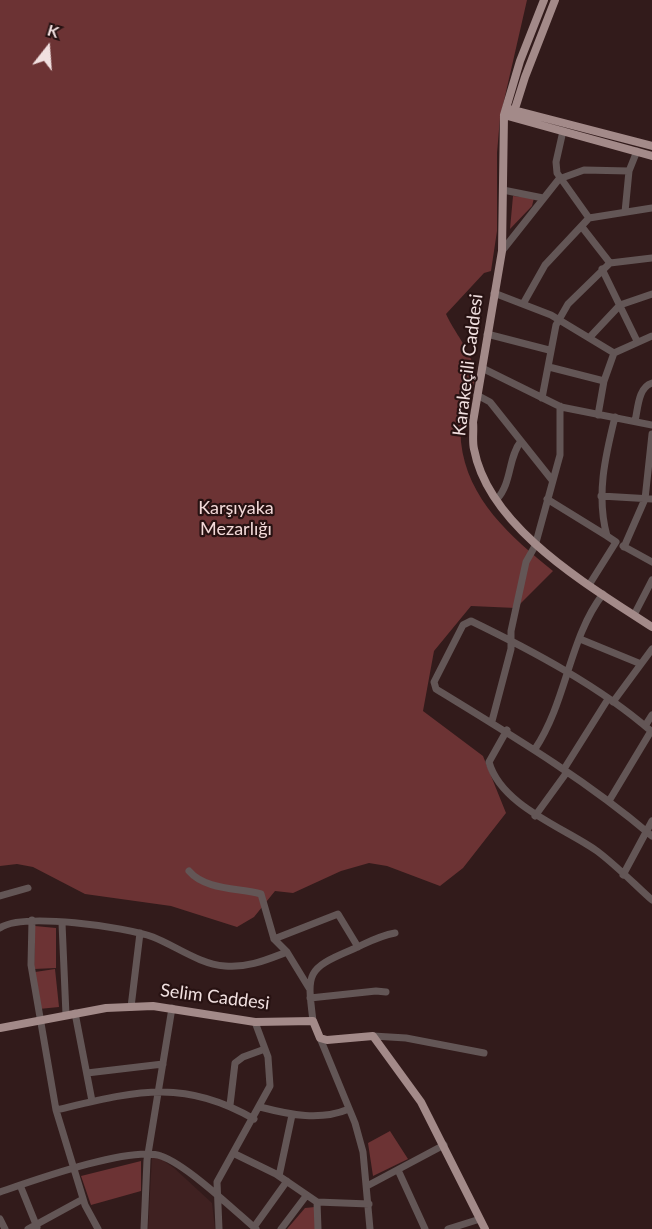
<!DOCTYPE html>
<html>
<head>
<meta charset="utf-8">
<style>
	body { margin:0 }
	#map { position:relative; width:652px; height:1229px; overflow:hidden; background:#321b1b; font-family:Lato,sans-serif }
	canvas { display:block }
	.north { position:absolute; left:18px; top:18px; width:60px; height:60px; -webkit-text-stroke:4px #271212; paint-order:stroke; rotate:17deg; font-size:16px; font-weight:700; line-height:24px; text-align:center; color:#f1e0e0 }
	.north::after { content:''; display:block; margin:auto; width:21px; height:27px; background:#f1e0e0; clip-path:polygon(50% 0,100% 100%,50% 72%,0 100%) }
</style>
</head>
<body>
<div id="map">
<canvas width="652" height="1229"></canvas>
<div class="north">K</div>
</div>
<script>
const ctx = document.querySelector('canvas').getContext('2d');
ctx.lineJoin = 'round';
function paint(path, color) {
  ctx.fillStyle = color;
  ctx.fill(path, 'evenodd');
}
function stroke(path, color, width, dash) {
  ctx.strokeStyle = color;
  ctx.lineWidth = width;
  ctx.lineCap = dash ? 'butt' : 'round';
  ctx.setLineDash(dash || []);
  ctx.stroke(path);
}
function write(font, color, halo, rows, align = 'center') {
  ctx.font = font + ' Lato,sans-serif';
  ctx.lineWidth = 4.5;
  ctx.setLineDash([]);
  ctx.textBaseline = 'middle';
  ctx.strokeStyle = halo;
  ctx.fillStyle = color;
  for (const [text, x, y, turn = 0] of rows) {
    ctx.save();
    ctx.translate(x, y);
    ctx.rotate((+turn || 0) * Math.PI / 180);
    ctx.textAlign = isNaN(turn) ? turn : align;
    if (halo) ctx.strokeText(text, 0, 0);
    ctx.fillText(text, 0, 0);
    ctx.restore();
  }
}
paint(new Path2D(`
	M152 1157 161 1159 174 1168 212 1203 215 1229H148Z`), '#3f2121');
paint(new Path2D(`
	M0 0H527L500 118 497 153V231L491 271 484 273 446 314C458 341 492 372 464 400 463 413 460 429 461 442 467 499 511 537 553 571L516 608 471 606 434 651 423 711 483 756 506 813 463 868 440 886 387 866 369 863 341 871 293 893 275 891 254 917 237 927 171 906 85 894 33 867 17 864 0 866Z
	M513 196 534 198 532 206 510 229Z
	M35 926 56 928V968L34 969Z
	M55 969 59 1007 39 1009 35 972Z
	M390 1131 408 1159 373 1176 368 1143Z
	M141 1161V1191L91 1205 81 1176Z
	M315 1207 316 1229H287L305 1208Z`), '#6c3334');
stroke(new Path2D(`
	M563 131 556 162 557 173 589 218
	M503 190 543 198
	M625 212 629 171 637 151
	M582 227 610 263
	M502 251 559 179 584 170 629 171
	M602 269 637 341
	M494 293 551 315 614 353
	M523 304 545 265 589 218 652 208
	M487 334 549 350
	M589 338 620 305 652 294
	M549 367 604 381
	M482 368 561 407 652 425
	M477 395 490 402 552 480
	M542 398 556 325 568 304 610 263 652 258
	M598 415 604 381 614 353 652 336
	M635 421C638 409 638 387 652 383
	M601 496 652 499
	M497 499C512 483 508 457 521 441
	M547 499 607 536
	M623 546 652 562
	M624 547 645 499 652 434
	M589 585 616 542 607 536C596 496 605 457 615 417
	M634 615 652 580
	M580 639 641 664
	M613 702 652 649
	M492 721 511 649V631L526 562 535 546 560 455V406
	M645 726 652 715
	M507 730 489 762C501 806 565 828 597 851 617 866 634 884 652 900
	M652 732C601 687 531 650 471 621L463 625 434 682 436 689C511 735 585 779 652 836
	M535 749C567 701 569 638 603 594
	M564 769 608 699
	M609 801 651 731
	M535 816 567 772
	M189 871C205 890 239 888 261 894L274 939
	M623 875 652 821
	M0 896 28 888
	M32 920 31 965 56 1110 85 1205 98 1229
	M62 923 66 1015
	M0 928C22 912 126 927 153 937 176 946 199 964 225 966 248 968 266 960 287 952
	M309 988 287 952 274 939 338 914 358 947
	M310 998 376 991 386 992
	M131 1007 140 933
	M75 1013 92 1101
	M313 1021C307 973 306 969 351 950 367 943 378 936 395 933
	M373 1036 406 1038 484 1053
	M320 1038 355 1123 363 1152 370 1229
	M87 1073 163 1064
	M230 1105 235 1063 243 1057 265 1049
	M260 1107C291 1115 320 1121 349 1109
	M56 1110C133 1092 182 1077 254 1119
	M235 1154 276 1174 317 1202 369 1204
	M398 1170 425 1229
	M279 1176 292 1115
	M20 1185 37 1227
	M367 1186 444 1145
	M0 1192C32 1181 132 1145 161 1156 187 1165 234 1210 256 1229
	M317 1202 318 1229
	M0 1219 5 1229
	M254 1227 287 1181
	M28 1229 83 1199
	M144 1229 147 1160 172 1008
	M219 1229 217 1182 270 1086 268 1057 255 1022
	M281 1229 306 1196
	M448 1229 480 1219`), '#635656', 7);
stroke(new Path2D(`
	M544 0 520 61 504 115 502 251 473 422C474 431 472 441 474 449 489 529 590 586 652 627
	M506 108 652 146
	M504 115 652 156
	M513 115 525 77 555 0
	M0 1028 106 1008 153 1006 255 1022 313 1021 320 1038 327 1040 373 1036 421 1102 485 1229`), '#a38a89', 8);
write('18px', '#f1e0e0', '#271212', [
	["Karakeçili Caddesi",468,365,-83],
	["Selim Caddesi",215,997,7]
]);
write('18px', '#f2d9d8', '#271212', [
	["Karşıyaka",236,508],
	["Mezarlığı",236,529]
]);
</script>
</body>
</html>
